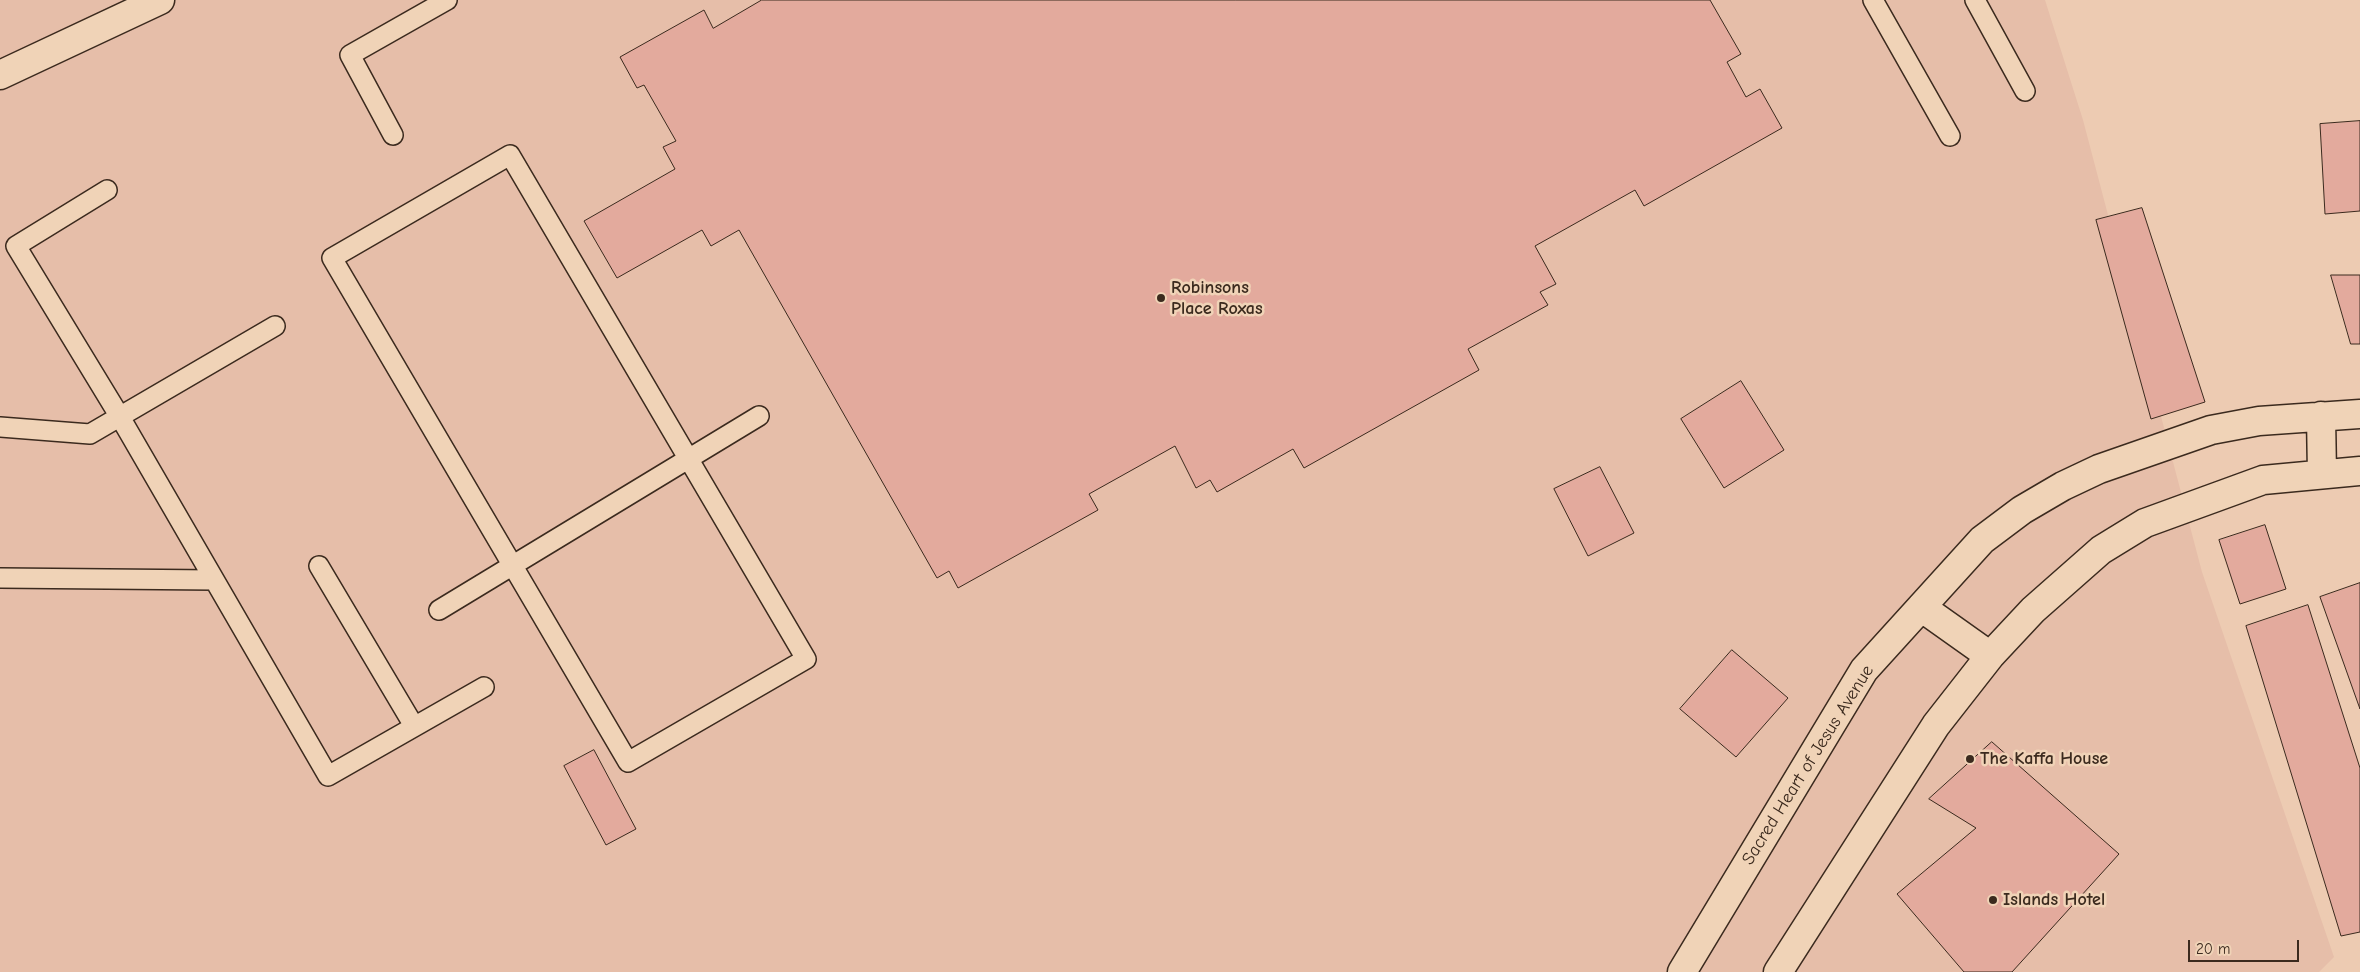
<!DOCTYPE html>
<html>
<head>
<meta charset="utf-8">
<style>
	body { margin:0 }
	#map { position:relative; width:2360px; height:972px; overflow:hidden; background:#edcbb2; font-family:"Comic Neue",sans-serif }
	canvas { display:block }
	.scale { position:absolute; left:2188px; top:940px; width:111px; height:22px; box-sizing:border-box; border:2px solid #3b2a1e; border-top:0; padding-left:6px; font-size:15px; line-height:18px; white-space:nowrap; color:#3b2a1e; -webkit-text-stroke:4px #f0d3b7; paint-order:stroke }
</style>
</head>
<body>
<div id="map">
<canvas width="2360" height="972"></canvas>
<div class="scale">20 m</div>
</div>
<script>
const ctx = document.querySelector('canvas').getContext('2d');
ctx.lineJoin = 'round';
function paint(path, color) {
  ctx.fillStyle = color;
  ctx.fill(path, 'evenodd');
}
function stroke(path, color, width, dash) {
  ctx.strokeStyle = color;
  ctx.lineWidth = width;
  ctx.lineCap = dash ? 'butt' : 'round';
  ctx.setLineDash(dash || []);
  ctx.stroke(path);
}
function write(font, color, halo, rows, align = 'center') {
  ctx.font = font + ' "Comic Neue",sans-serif';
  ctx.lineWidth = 5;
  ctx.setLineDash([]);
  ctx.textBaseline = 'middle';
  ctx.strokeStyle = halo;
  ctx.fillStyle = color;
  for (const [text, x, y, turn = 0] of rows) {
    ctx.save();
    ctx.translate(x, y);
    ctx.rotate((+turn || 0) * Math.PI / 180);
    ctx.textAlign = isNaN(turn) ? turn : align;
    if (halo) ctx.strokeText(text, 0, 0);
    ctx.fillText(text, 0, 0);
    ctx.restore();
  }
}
paint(new Path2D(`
	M0 0H2045L2083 120 2202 572 2334 957 2319 972H0Z`), '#e6bea9');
const building = new Path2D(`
	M762 0H1710L1741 54 1727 62 1746 97 1760 89 1782 128 1644 206 1635 190 1535 246 1556 284 1540 292 1548 305 1468 349 1479 370 1304 468 1293 449 1217 492 1210 480 1196 488 1175 446 1089 494 1098 510 958 588 949 571 937 578 739 230 711 246 702 230 617 278 584 221 675 169 663 147 676 141 644 85 637 88 620 57 704 10 713 28Z
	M2360 121V211L2325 214 2320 124Z
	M2142 208 2205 402 2151 419 2096 220Z
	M2331 275H2360V344H2351Z
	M1741 381 1784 450 1724 488 1681 419Z
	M1600 467 1634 533 1588 556 1554 489Z
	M2265 525 2286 589 2240 604 2219 540Z
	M2360 583V709L2320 597Z
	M2308 605 2360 768V932L2341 936 2246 626Z
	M1732 650 1788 698 1736 757 1680 709Z
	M1992 742 2119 854 2012 972H1964L1897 894 1976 828 1929 799Z
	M594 750 636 829 606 845 564 766Z`);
paint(building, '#e3aa9d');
stroke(building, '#3b2a1e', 1);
const lane = new Path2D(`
	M1873 0 1950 136
	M1975 0 2025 91
	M393 135 350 55 447 0
	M510 155 806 659 628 762 332 258Z
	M107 190 16 246 120 417 328 776 484 687
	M0 427 90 434 275 326
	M319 566 414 726
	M0 578 214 580
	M439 610 759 416`);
const secondary = new Path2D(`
	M0 75 160 0
	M2321 416 2322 474
	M1921 607 1990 656
	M1682 972 1864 670 1982 540 2022 510 2063 486 2099 469 2211 430 2259 421 2360 414
	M1778 972 1936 725 1990 656 2033 610 2101 550 2145 523 2263 480 2360 471`);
stroke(lane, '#3b2a1e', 22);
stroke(secondary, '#3b2a1e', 31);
stroke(lane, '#f0d3b7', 19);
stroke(secondary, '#f0d3b7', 28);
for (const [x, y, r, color] of [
	[1161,298,5,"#3b2a1e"],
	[1970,759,5,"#3b2a1e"],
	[1993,900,5,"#3b2a1e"]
]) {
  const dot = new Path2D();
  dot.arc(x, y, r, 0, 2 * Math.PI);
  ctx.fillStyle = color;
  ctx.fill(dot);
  stroke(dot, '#f0d3b7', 2);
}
write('bold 18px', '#3b2a1e', '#f0d3b7', [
	["Robinsons",1171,288],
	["Place Roxas",1171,309],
	["The Kaffa House",1980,759],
	["Islands Hotel",2003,900]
], 'left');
write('18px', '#3b2a1e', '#f0d3b7', [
	["Sacred Heart of Jesus Avenue",1808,765,-58]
]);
</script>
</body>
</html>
